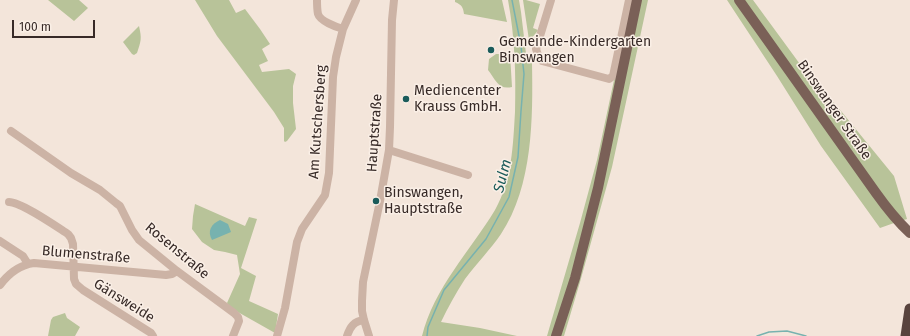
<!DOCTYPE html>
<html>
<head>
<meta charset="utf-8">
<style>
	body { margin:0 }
	#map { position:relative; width:910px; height:336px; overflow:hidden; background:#f3e5da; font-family:"Fira Sans",sans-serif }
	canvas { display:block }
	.scale { position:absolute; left:12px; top:20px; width:83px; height:18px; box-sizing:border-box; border:2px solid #372a27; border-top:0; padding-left:5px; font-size:12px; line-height:14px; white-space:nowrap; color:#372a27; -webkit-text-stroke:3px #faefe6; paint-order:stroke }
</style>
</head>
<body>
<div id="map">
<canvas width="910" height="336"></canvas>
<div class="scale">100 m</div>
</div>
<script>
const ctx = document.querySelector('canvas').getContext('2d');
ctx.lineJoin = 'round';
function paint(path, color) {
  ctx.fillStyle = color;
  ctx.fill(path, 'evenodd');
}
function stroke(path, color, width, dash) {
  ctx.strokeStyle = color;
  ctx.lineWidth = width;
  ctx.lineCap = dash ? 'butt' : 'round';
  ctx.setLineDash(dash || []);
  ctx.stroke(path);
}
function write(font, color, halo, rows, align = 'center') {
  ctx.font = font + ' "Fira Sans",sans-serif';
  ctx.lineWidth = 3;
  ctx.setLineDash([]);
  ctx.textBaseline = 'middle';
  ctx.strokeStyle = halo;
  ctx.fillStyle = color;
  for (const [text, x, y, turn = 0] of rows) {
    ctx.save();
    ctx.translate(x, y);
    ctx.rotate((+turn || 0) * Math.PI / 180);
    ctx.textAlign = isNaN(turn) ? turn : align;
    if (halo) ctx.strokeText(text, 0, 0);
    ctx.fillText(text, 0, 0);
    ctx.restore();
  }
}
paint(new Path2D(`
	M48 0H79L88 8 74 21Z
	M195 0H229L236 13 245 9 260 29 270 44 262 49 268 61 259 65 262 72 289 69 296 74 293 86V103L296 129 287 141 285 142 284 141V128L274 112 217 36Z
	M455 0H502L507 22 464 14C463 7 462 5 455 2Z
	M508 0H519L521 12 527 62 532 63C533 118 533 186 501 234 490 250 476 264 465 279 456 293 448 307 441 322L480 328 517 336H422C434 288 470 251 495 210 512 180 513 146 515 112 516 75 515 37 508 0Z
	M523 0H526L540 4 533 28 538 30 536 33 530 40H529Z
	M631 0H648L612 167 580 282 564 336H547L580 223 597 160Z
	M727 0H753L805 71 841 111 894 176 907 219 894 223 880 228 821 146 777 76Z
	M139 26C142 39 141 41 137 53L134 55 132 54 123 42Z
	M496 54H510L512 87C498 90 496 80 488 70L489 59Z
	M195 204 245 226 249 217 257 219 241 268 256 276 249 301 278 314 275 333 229 307 227 303 240 274 237 255 225 252 214 250 202 242 192 229 193 216Z
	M65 313 67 318 80 327 75 336H48L51 320 53 317Z`), '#b8c399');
paint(new Path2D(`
	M220 220 228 224 231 232 212 240C207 231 211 224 220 220Z`), '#77b2af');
stroke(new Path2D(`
	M427 336 428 327 444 290 486 239 509 197 518 157 521 111 524 74 521 46 512 0
	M757 336 769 332 787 331 806 336`), '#77b2af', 1.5);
stroke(new Path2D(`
	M317 0C317 4 317 9 318 14 320 21 336 27 343 29
	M551 0 536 49 539 58 542 61 609 79 613 76 629 0
	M11 131 71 173 100 190 116 203 120 206 132 230 139 240 177 271 234 313 238 317 239 321 233 336
	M389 150 468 175
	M9 202C21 202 57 227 68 234L71 238 73 244 74 279 76 284 83 290 151 333 153 336
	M0 241 23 256 28 264
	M0 285C9 273 19 265 34 263L166 275 172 274 177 271
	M277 336 285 308 297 242 302 229 325 195 329 173 333 77 336 57 343 29 356 0
	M347 336C350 327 354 321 364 320
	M369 336 364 320 362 311V301L363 282 380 201 389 150 390 127 392 20 394 0`), '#ccb3a5', 8);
stroke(new Path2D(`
	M739 0 876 193C886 207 897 221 910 233
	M556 336 575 278 598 188 637 0`), '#7a6057', 10);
stroke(new Path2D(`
	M906 336 910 309`), '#58433d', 11);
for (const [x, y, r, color] of [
	[491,50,4,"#1a5b5a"],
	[406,99,4,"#1a5b5a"],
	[376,201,4,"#1a5b5a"]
]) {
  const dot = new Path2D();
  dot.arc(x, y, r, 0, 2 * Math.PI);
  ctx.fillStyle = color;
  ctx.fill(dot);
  stroke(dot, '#faefe6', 1.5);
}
write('14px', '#372a27', '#faefe6', [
	["Gemeinde-Kindergarten",499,42],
	["Binswangen",499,58],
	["Mediencenter",414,91],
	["Krauss GmbH.",414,107],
	["Binswangen,",384,193],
	["Hauptstraße",384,209]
], 'left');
write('14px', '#372a27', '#faefe6', [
	["Binswanger Straße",834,110,55],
	["Am Kutschersberg",318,122,-86],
	["Hauptstraße",375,133,-86],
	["Rosenstraße",177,251,40],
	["Blumenstraße",86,255,5],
	["Gänsweide",124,301,32]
]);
write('italic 15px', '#1a5b5a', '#faefe6', [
	["Sulm",503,176,-75]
]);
</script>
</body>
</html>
